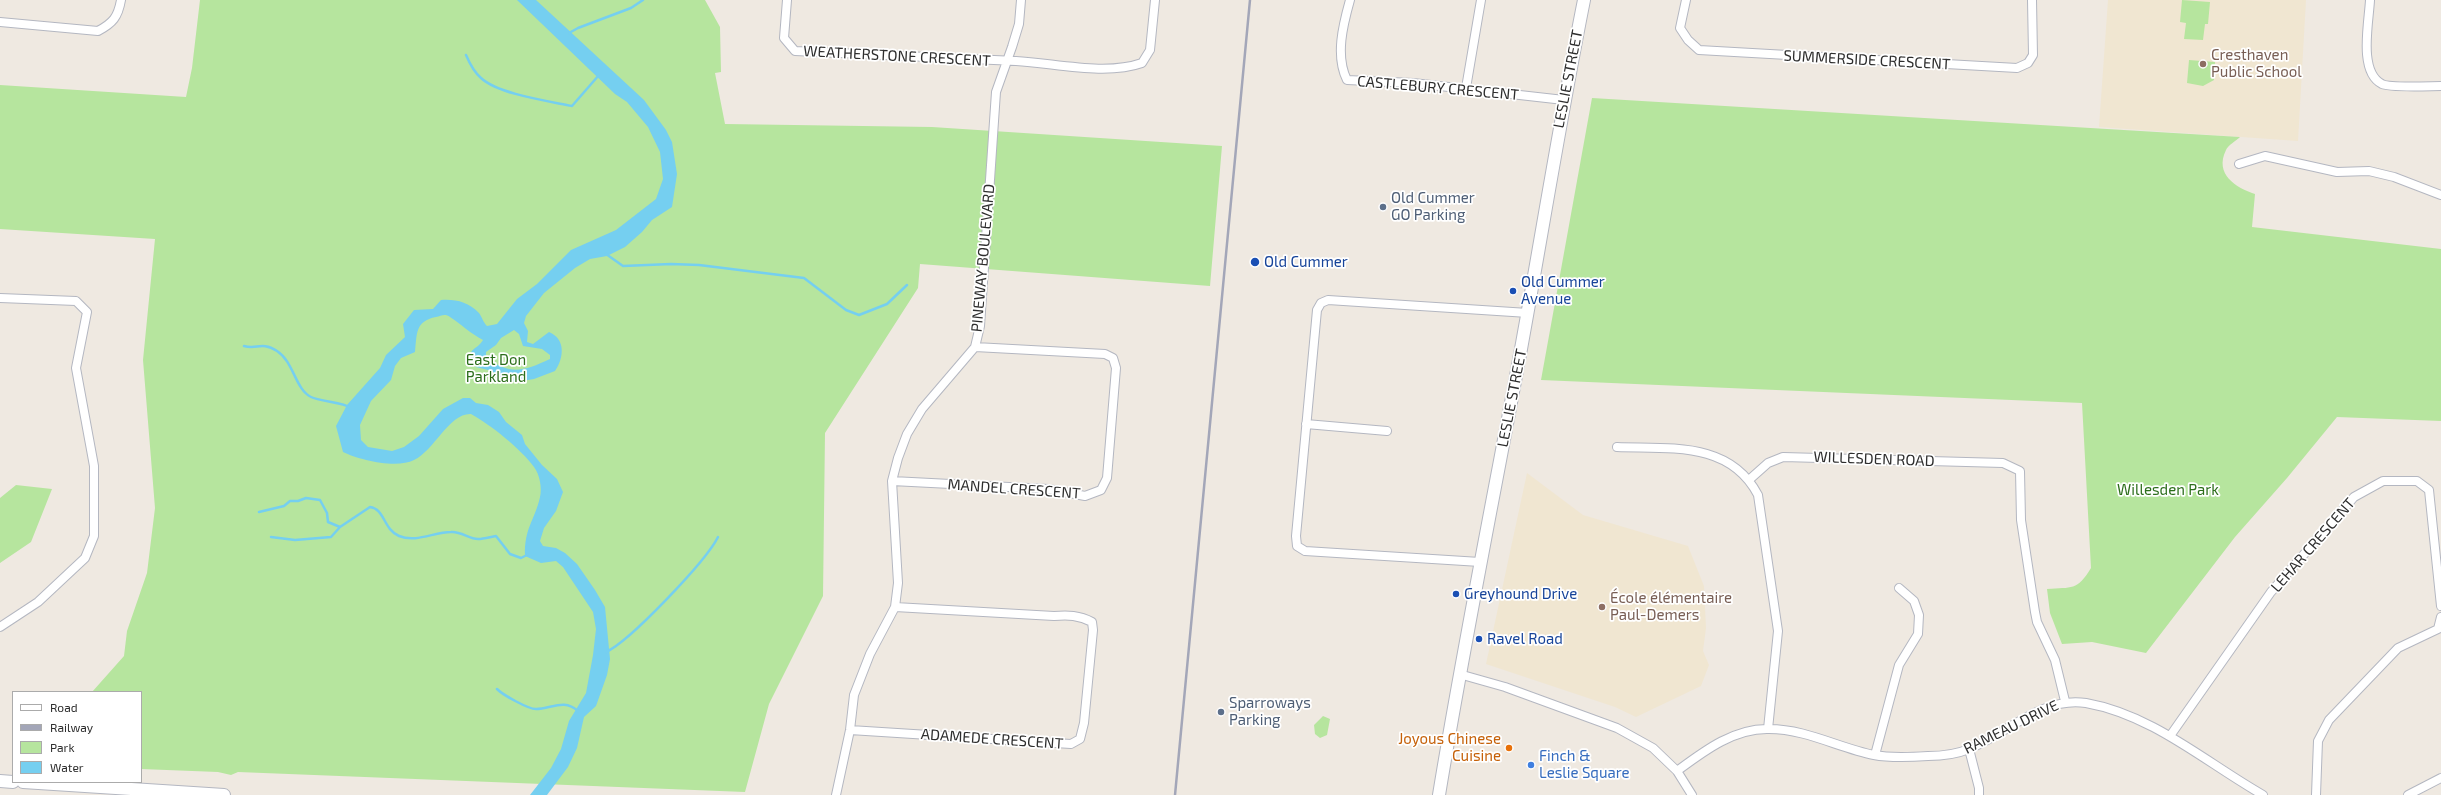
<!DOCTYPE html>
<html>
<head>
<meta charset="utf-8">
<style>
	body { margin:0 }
	#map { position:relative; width:2441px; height:795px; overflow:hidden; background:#efe9e1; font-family:"Exo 2",sans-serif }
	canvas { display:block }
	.legend { position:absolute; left:12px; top:691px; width:130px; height:92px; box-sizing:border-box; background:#fff; border:1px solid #ababab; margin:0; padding:5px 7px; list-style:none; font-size:12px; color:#2e2e2e }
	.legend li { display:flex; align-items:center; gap:8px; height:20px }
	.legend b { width:20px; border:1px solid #ababab }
</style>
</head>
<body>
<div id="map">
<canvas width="2441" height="795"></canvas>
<ul class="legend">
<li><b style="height:5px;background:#fff"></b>Road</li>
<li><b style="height:5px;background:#a3a6b8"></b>Railway</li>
<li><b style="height:11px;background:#b6e59e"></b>Park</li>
<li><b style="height:11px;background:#75cff0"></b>Water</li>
</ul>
</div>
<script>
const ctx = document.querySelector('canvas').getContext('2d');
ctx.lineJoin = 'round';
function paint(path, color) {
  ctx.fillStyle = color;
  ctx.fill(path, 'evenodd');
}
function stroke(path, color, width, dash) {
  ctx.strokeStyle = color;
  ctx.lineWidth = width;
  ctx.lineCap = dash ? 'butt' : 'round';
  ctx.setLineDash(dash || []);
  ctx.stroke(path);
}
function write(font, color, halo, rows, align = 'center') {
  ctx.font = font + ' "Exo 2",sans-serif';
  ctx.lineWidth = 3.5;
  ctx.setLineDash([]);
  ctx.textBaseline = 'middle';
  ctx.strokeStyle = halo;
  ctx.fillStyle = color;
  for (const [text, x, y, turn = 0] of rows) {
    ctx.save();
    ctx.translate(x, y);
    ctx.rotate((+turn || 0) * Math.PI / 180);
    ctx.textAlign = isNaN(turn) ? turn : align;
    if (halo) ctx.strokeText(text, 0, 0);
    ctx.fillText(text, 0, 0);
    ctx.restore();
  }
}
paint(new Path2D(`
	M2108 0H2306L2298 141 2099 127Z
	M1527 473 1583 515 1688 546 1704 586 1706 628 1703 651 1709 665 1701 686 1636 717 1615 707 1486 664Z`), '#f0e6d1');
paint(new Path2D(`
	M200 0H705L720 27 721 72 715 73 725 124 932 127 1222 146 1210 286 920 264 918 288 825 433 823 596 769 704 745 792 238 772 231 775 218 772 141 769V692H92L124 656 127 631 147 573 155 508 143 360 155 239 0 229V85L186 97 192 68Z
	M2182 0 2210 2 2208 24H2205L2203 40 2184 39 2186 23 2180 22Z
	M2189 60 2215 62 2214 80 2203 86 2187 83Z
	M1592 98 2240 137C2236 141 2228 145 2226 150 2214 174 2236 188 2255 194L2252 227 2441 249V421L2337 417 2287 478 2235 537 2146 653 2092 642 2062 644 2050 613 2047 589C2072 587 2077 591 2091 568L2082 403 1541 380Z
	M16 485 52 489 31 542 0 563V498Z
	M1323 716 1330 719 1327 735 1320 738 1315 734 1314 725Z`), '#b6e59e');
paint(new Path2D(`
	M517 0H536L644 100 666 130 672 142 677 174 672 207 652 220 642 232 625 247 607 256 590 259 575 268 544 293 526 316 524 323 528 331 527 342 533 344 549 332C566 339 564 358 555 371L534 379 516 382 502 379 492 371 476 367C464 347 476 352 483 340 471 334 461 324 450 317 445 313 441 316 436 317 415 321 417 334 415 352L401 358 395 366 391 380 371 401 360 425 361 440 368 447 392 451 404 447 419 436 443 409 463 398H470L476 403 488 405 499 412 506 422 522 435 525 444 542 465 557 479 563 492 556 511 544 528 540 541 543 546 556 548 565 553 577 564 595 590 605 607 610 659 607 675 596 706 584 717 577 748 568 767 547 795H530L551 768 561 749 569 721 586 693 593 655 596 629 593 612 563 567 556 561 541 563 525 556C524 528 535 520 540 497 542 488 540 475 534 467 521 449 491 425 471 414 449 413 435 450 414 460 397 469 359 460 343 452L336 426 347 405 380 368 386 355 405 337 403 324 414 310 433 309 441 300C456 299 468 302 479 313 482 317 483 322 487 326L497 324 517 299 537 284 571 250 616 230 656 199 663 179 660 152 648 127 627 102 615 94ZM514 330 519 334 523 346 542 349 550 355V359C524 371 510 376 486 357V352L496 345 501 338Z`), '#75cff0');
stroke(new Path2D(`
	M569 33 578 28 631 8 643 0
	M466 55C469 62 474 72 481 78 498 94 548 101 572 106L599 75
	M606 254 623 266 671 264 699 265 804 278 846 310 859 315 887 304 907 285
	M244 346C257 350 261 341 277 351 294 362 295 389 311 397 319 401 345 403 349 407
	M259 512 284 506 290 501H298L306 498 320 500 327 513 328 522 340 527
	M271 537 295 540 331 537 340 527 370 507C385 509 383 529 399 536 416 543 434 532 451 532 461 531 469 539 478 539 484 539 490 537 496 536L510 554 521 558 527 555
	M606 652C630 641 706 561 718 537
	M497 689C503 695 528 709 536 709 551 709 564 698 578 711`), '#75cff0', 2.5);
const street = new Path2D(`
	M787 0 784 38 795 51C869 54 942 58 1016 61 1055 63 1105 76 1142 63L1150 50 1155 0
	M1350 0C1343 25 1335 56 1347 80L1413 83 1564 100
	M1686 0 1680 28 1688 40 1699 50 2017 68 2028 63 2033 55 2032 0
	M2370 0C2369 22 2358 72 2382 84 2389 88 2430 86 2441 86
	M0 22 98 31C113 23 118 17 121 0
	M1466 88 1481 0
	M2239 164 2265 156 2337 172 2369 171 2394 177 2441 195
	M0 298 76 301 87 312 76 368 94 466V536L85 558 38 602 0 627
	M1306 424 1387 431
	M1617 447C1670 449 1730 441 1758 495L1778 631 1768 729
	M1750 479 1768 463 1783 457 2003 463 2020 471 2021 520 2035 612 2037 622 2055 660 2065 701
	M892 481 1048 489 1085 496 1101 490 1107 478 1116 368 1113 358 1105 354 975 347
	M1480 562 1305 551 1297 546 1296 536 1317 310 1321 303 1328 300 1528 313
	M1459 674 1505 687 1617 728 1653 748 1677 771 1692 795
	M850 730 1071 744 1080 739 1084 723 1093 630 1092 622C1079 615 1068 615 1054 616L895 607
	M2170 736 2271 592 2354 497 2383 481H2417L2429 490 2441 606
	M1969 749 1979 788V795
	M1875 755 1899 665 1918 634 1919 615 1914 601 1899 588
	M1677 771C1704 751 1734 728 1769 729 1806 729 1839 748 1874 755 1890 758 1912 757 1928 756 1942 756 1957 754 1969 749 2007 734 2042 696 2086 703 2153 715 2205 762 2263 795
	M836 795 850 730 854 695 870 654 895 607 898 583 892 481 898 458 907 434 922 409 975 347 980 326 996 92 1012 47 1019 24 1021 0
	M2316 795 2318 741 2329 720 2398 648 2438 629 2441 617
	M2408 795 2441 778`);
const secondary = new Path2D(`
	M0 781 13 782
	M23 782 224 795
	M1439 795C1463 649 1492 505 1519 360 1541 240 1560 120 1584 0`);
stroke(street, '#b4b7c1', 10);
stroke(secondary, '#b4b7c1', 14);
stroke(street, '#fff', 8);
stroke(secondary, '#fff', 12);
stroke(new Path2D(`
	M1175 795 1250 0`), '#a3a6b8', 2.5);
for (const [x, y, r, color] of [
	[2203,64,4,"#8d6e63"],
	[1383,207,4,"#5c6f8a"],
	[1255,262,5,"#1a4fb4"],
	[1513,291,4,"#1a4fb4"],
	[1456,594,4,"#1a4fb4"],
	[1602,607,4,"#8d6e63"],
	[1479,639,4,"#1a4fb4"],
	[1221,712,4,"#5c6f8a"],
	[1509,748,4,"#e8710a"],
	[1531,765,4,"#3f7fe0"]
]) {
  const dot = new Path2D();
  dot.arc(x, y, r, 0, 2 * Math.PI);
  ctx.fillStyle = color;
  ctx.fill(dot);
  stroke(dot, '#fff', 1.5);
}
write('15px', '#785e54', '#fff', [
	["Cresthaven",2211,55],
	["Public School",2211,72],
	["École élémentaire",1610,598],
	["Paul-Demers",1610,615]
], 'left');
write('15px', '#2e2e2e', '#fff', [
	["WEATHERSTONE CRESCENT",897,56,3],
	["SUMMERSIDE CRESCENT",1867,60,3],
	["LESLIE STREET",1568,79,-79],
	["CASTLEBURY CRESCENT",1438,88,5],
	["PINEWAY BOULEVARD",983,258,-85],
	["LESLIE STREET",1512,398,-79],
	["WILLESDEN ROAD",1874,459,2],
	["MANDEL CRESCENT",1014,489,4],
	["LEHAR CRESCENT",2313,545,-49],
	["RAMEAU DRIVE",2011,727,-26],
	["ADAMEDE CRESCENT",992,739,4]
]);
write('15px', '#4e5e75', '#fff', [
	["Old Cummer",1391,198],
	["GO Parking",1391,215],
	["Sparroways",1229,703],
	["Parking",1229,720]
], 'left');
write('15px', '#164399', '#fff', [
	["Old Cummer",1264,262],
	["Old Cummer",1521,282],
	["Avenue",1521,299],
	["Greyhound Drive",1464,594],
	["Ravel Road",1487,639]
], 'left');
write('15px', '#2c6e1b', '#fff', [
	["East Don",496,360],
	["Parkland",496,377],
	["Willesden Park",2168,490]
]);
write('15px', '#c56008', '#fff', [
	["Joyous Chinese",1501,739],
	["Cuisine",1501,756]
], 'right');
write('15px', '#366cbe', '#fff', [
	["Finch &",1539,756],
	["Leslie Square",1539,773]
], 'left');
</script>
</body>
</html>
